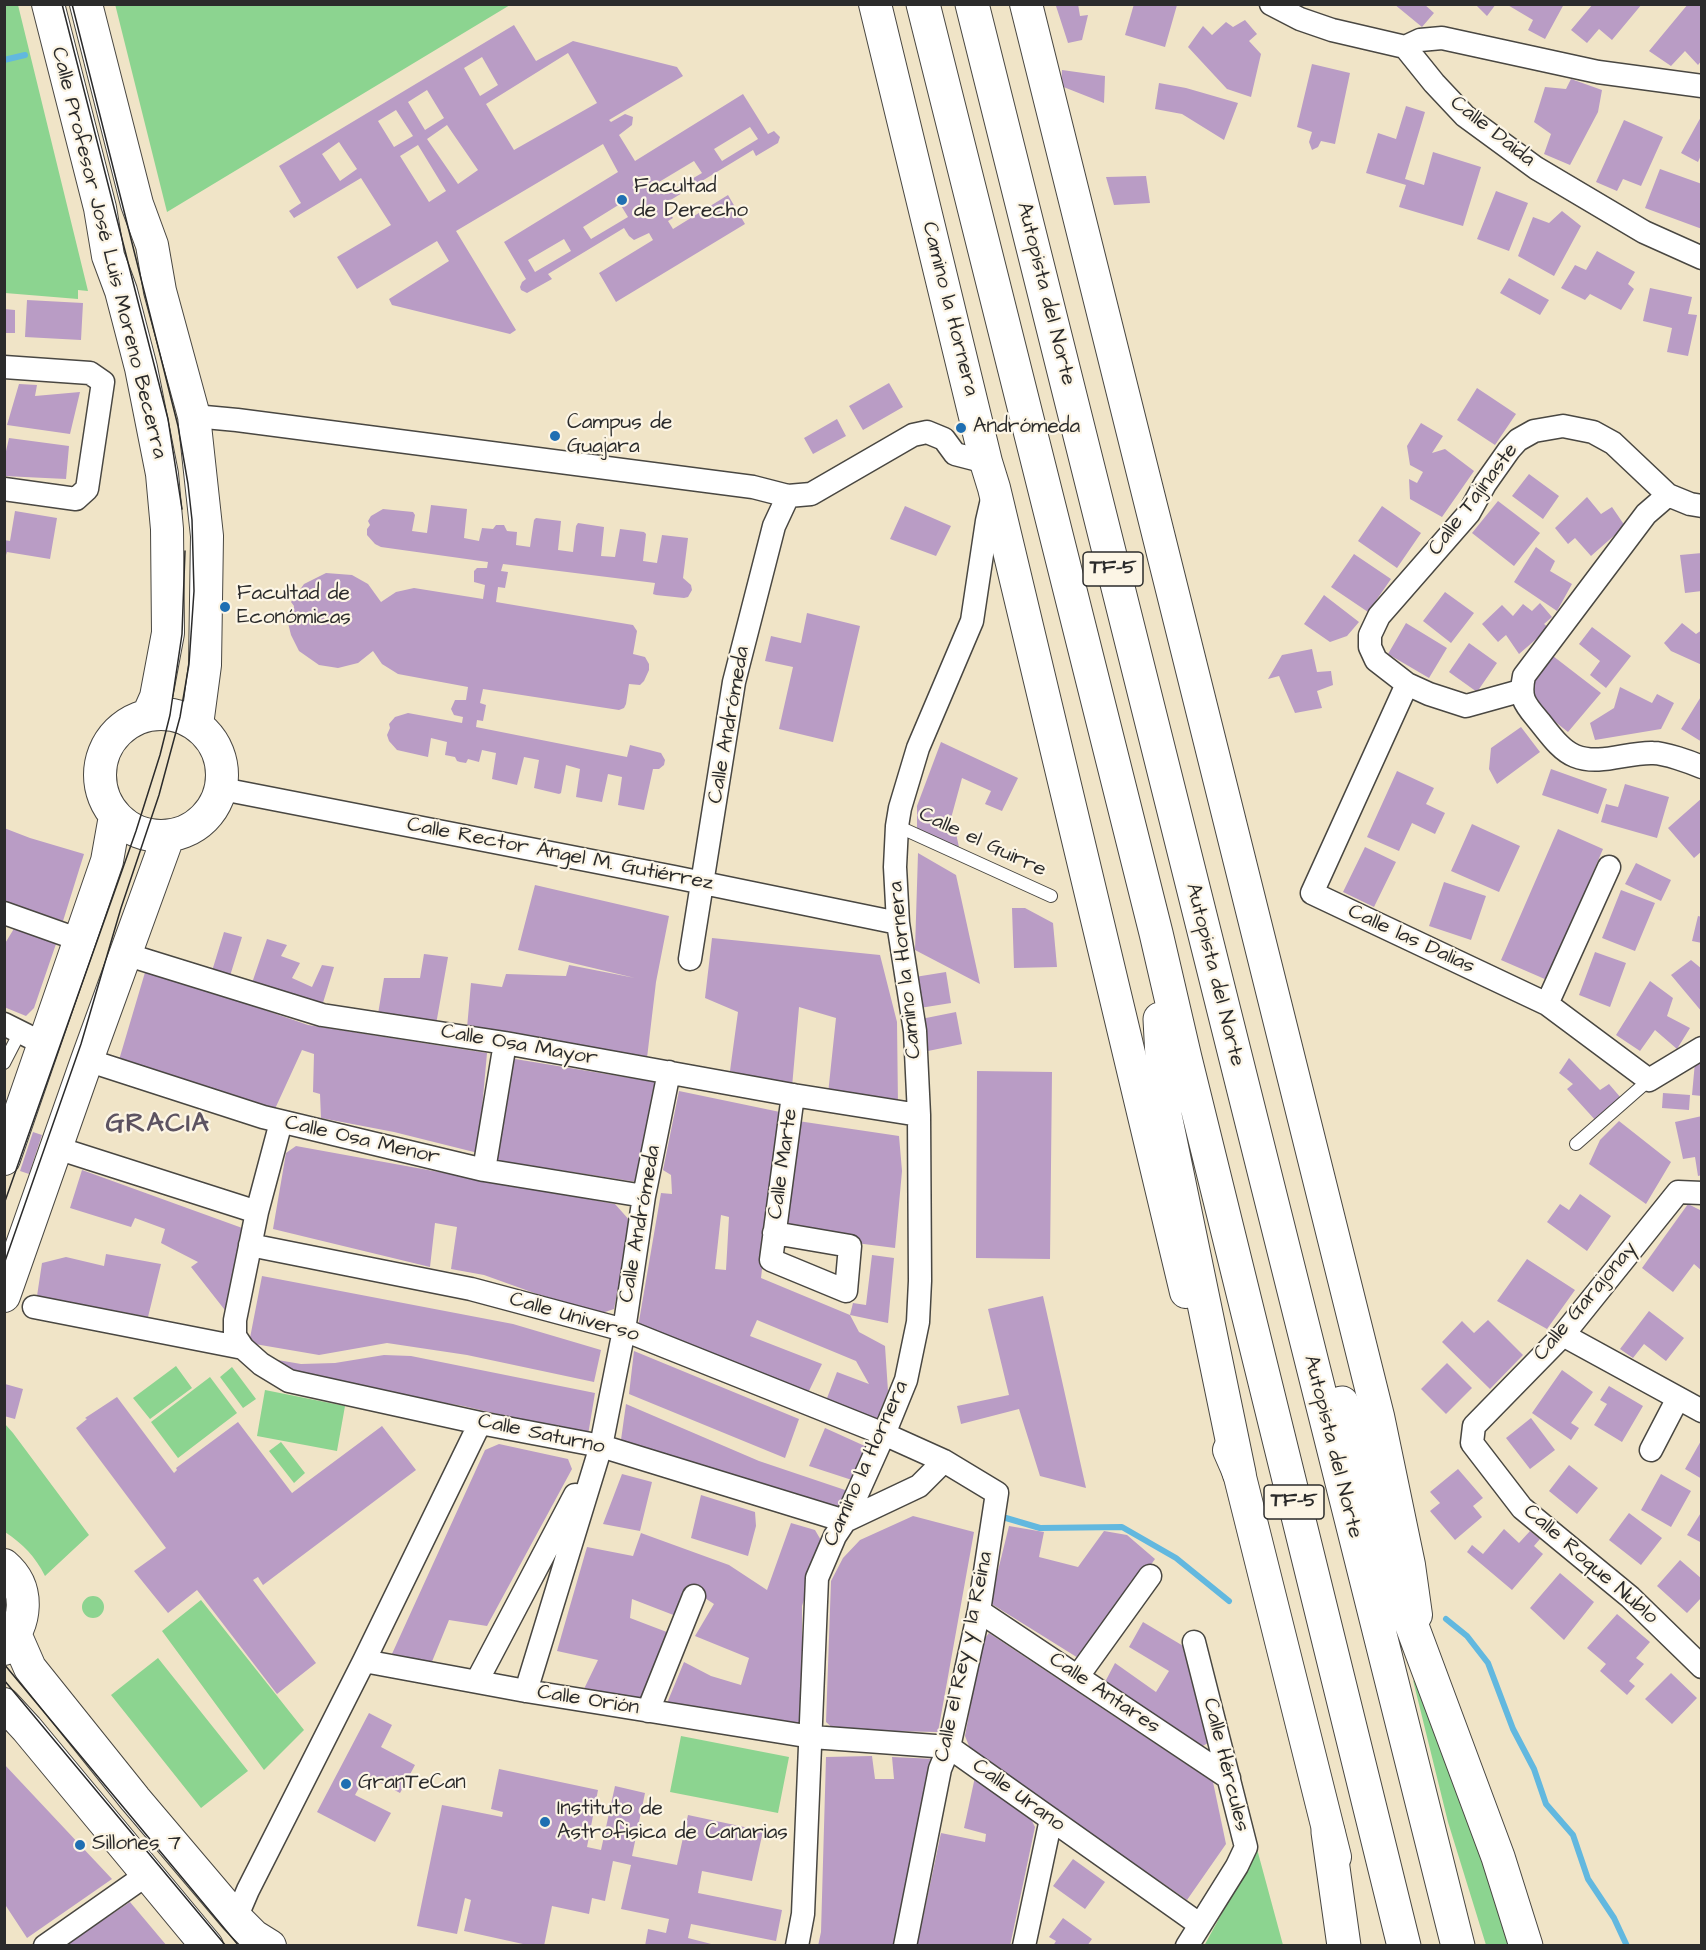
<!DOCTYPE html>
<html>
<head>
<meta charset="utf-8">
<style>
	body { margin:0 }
	#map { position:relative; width:1706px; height:1950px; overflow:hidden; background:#f0e4c7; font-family:"Architects Daughter",sans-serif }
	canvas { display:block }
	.frame { position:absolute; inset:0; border:6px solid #2b2b2b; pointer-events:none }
</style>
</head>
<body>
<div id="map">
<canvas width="1706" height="1950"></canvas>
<div class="frame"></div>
</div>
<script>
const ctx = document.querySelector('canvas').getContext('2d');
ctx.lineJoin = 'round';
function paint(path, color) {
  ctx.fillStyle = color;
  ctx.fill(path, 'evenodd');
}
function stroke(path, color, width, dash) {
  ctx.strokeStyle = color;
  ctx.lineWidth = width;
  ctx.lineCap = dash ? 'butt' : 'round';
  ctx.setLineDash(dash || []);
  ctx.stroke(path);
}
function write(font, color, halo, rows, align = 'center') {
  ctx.font = font + ' "Architects Daughter",sans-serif';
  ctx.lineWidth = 4.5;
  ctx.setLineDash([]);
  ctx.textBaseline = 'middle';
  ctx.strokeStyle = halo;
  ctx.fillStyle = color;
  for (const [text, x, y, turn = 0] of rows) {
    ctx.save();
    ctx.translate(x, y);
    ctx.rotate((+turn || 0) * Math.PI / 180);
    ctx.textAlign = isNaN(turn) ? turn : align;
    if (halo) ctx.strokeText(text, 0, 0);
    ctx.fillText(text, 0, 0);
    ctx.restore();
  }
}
paint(new Path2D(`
	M115 4H510V5L167 212Z
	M4 5H18L88 291 78 290V299L5 293Z
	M176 1366 192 1388 150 1419 133 1398Z
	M232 1367 256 1399 243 1408 220 1377Z
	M210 1377 237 1413 178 1458 151 1422Z
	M265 1390 345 1406 337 1451 257 1436Z
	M5 1424 13 1433 89 1535 45 1576C35 1556 23 1544 5 1532Z
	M281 1442 305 1473 294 1483 269 1451Z
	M82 1607a11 11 0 1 1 22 0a11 11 0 1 1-22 0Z
	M201 1600 304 1730 264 1770 162 1631Z
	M158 1658 248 1771 201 1808 111 1695Z
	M1413 1680 1420 1689 1486 1872 1510 1945H1486L1448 1822Z
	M681 1736 789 1757 778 1813 670 1792Z
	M1257 1849 1283 1945 1204 1946Z`), '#8cd490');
stroke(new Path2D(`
	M4 60 25 55
	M1006 1518 1040 1528 1122 1527 1176 1558 1229 1601
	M1446 1619 1467 1636 1488 1663 1513 1729 1534 1769 1546 1804 1573 1835 1588 1879 1614 1918 1627 1946`), '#62b8df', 6);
paint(new Path2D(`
	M1060 4H1078L1080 16 1088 15 1082 40 1068 43 1056 6Z
	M1134 4 1177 5 1165 47 1125 35Z
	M1394 4H1424L1434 13 1422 27Z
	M1475 4H1496L1487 16Z
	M1506 4H1564L1545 39 1528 30 1533 20Z
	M1593 4H1642L1612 40 1599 29 1587 43 1571 30Z
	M1688 4H1702V60L1698 65 1685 51 1671 66 1649 51Z
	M1245 20 1257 34 1249 41 1261 54 1251 97 1227 89 1188 47 1203 26 1212 35 1226 22 1233 27Z
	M514 25 536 61 573 41 677 67 683 76 609 120 611 122 625 114 633 117 632 125 619 135 635 161 743 94 768 134 774 131 780 137 778 143 756 156 753 150 664 204 673 218 668 221 673 229 728 195 745 224 616 302 599 273 653 240 649 233 634 240 629 236 624 228 548 274 552 279 527 293 521 290 520 287 522 282 526 279 504 242 618 172 603 144 456 231 516 330 510 334 392 305 389 299 449 261 437 241 357 289 337 257 391 225 361 178 294 218 289 211 301 203 279 166ZM568 53 597 103 514 150 486 104ZM482 57 498 85 480 96 464 68ZM427 90 444 118 425 130 408 102ZM396 110 413 136 394 147 378 121ZM447 125 478 170 458 184 427 139ZM750 127 758 139 722 161 714 149ZM339 142 357 169 340 181 322 154ZM418 145 446 191 429 202 400 156ZM694 161 702 173 666 194 659 182ZM620 204 628 217 591 239 583 227ZM564 239 571 251 535 272 528 260Z
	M1312 64 1350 73 1335 144 1321 141 1318 147 1312 150 1309 142 1312 132 1297 127Z
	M1062 70 1105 76 1104 103 1061 86Z
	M1571 79 1602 90 1598 112 1570 165 1544 154 1551 134 1534 122 1545 87 1566 89Z
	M1159 83 1186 88 1238 103 1224 140 1182 114 1155 109Z
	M1406 106 1425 112 1405 179 1424 185 1433 152 1481 167 1463 226 1399 207 1406 185 1366 173 1378 133 1396 139Z
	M1702 115V153L1698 162 1681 153Z
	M1624 120 1663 137 1641 186 1623 179 1617 191 1596 182Z
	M1660 169 1702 184V229L1645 208Z
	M1146 176 1150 203 1114 205 1106 177Z
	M1496 191 1528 203 1509 251 1477 239Z
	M1562 211 1581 226 1554 276 1518 256 1533 217 1549 223Z
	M1597 251 1635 272 1628 284 1634 289 1621 310 1590 294 1585 300 1561 288 1575 265 1586 270Z
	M1509 278 1549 300 1540 315 1500 293Z
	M1650 288 1692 297 1688 314 1697 315 1688 356 1667 352 1672 328 1643 321Z
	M27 300 83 303 81 340 25 337Z
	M4 309 15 310V333H4Z
	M889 383 903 407 863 430 849 406Z
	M19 384 37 385 35 396 80 392 70 434 7 425Z
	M1477 388 1516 414 1495 445 1457 420Z
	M837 419 846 436 813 454 804 438Z
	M1421 423 1443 436 1432 453 1445 449 1474 471 1442 517 1410 499 1409 479 1417 483 1423 472 1410 465 1407 446Z
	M9 438 69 446 66 479 4 476V460Z
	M1529 474 1559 496 1543 519 1512 496Z
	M1587 497 1601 514 1612 507 1625 526 1591 556 1575 538 1568 544 1555 528Z
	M1498 501 1540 533 1514 566 1472 533Z
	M431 505 467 509 464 538 479 541 482 528 493 529 496 525H504L507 531 517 532 516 545 530 547 534 520 536 518 561 521 558 550 573 552 576 526 578 523 604 527 601 556 615 557 620 529 644 532 646 534 643 561 657 563 662 535 688 538 683 578 691 585 692 590 688 597 684 598 656 595 653 594 655 583 503 564 501 571 508 572 505 588 498 587 496 602 633 625 637 631 633 654 645 657 649 664V670L644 681 640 685 629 684 626 704 624 708 619 710 483 689 480 703 486 705 483 721 477 720 476 727 627 757 630 745 661 753 665 760 664 765 659 769H653L644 810 618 805 622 777 608 774 602 802 576 797 580 769 566 765 561 793 559 794 534 788 539 760 524 757 517 785 492 779 496 753 482 750 479 762 468 759 466 763 460 762 457 761 455 757 445 755 447 742 431 738 428 757 397 750 389 741 387 735 390 728 389 724 395 717 408 713 462 723 463 717 454 715 451 709 455 700H466L468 687 398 674 382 664 373 651 358 663 338 668 319 665 299 651 291 635 288 623 292 619 294 606 291 602 304 584 326 573 352 575 368 584 381 602 396 592 414 588 483 599 485 585 474 582V571L477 568H487L488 562 381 547 375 544 367 535V529L370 525 368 521 371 516 383 509 413 512 415 515 412 531 427 533Z
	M905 506 951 526 936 556 890 539Z
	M1382 506 1421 533 1397 568 1358 541Z
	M15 511 57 518 50 559 7 552 4 561V540L10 541Z
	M1536 547 1555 561 1550 571 1572 584 1557 611 1514 582Z
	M1702 553V591L1685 593 1680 555Z
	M1354 554 1391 579 1368 612 1331 587Z
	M1445 592 1474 613 1451 643 1423 621Z
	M1324 595 1359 622 1347 636 1330 642 1304 624Z
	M1540 603 1552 617 1544 624 1549 628 1519 654 1506 635 1498 642 1482 624 1502 605 1513 616 1523 604 1532 611Z
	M807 613 860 626 833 742 779 729 793 667 765 661 771 636 801 643Z
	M1406 623 1447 648 1429 678 1388 654Z
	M1682 623 1696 634 1702 630V665L1671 651 1664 643Z
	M1592 627 1631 656 1606 688 1590 675 1600 661 1579 644Z
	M1469 643 1497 663 1477 692 1449 672Z
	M1312 649 1317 672 1331 671 1333 685 1317 691 1322 708 1295 713 1279 676 1268 679 1282 655Z
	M1553 656 1601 693 1568 732 1534 705 1532 685Z
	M1620 687 1652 703 1657 694 1674 703 1661 729 1595 740 1590 723 1614 708Z
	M1702 695V742L1681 729Z
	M1521 727 1540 752 1497 784 1489 769 1491 748Z
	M941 742 1018 778 1002 811 985 804 991 791 962 778 950 822 954 824 960 852 917 830V806Z
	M1551 769 1607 789 1598 814 1542 795Z
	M1397 771 1434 788 1426 804 1445 813 1435 834 1412 823 1399 851 1367 837Z
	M1625 784 1669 797 1657 838 1601 822 1606 804 1618 807Z
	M1702 798V851L1694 858 1668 828Z
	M1472 824 1520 846 1499 892 1451 871Z
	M4 828 30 838 84 854 63 921 4 901Z
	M1558 829 1603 849 1547 980 1501 960Z
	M1365 847 1396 862 1374 907 1343 892Z
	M918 853 956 875 980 984 915 950Z
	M1636 863 1671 880 1661 901 1625 884Z
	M1444 882 1486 896 1471 940 1429 926Z
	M535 885 669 916 656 982 647 1058 467 1028 471 983 502 987 506 974 566 976 569 965 635 978 518 950Z
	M1621 890 1655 903 1635 951 1602 938Z
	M1012 908H1025L1053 923 1057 967 1014 968Z
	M1698 916 1702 917V943L1692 941Z
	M15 927 57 941 34 1008 26 1016 4 1007V945Z
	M224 932 242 937 230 976 212 971Z
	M712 938 880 955 897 1022 898 1106 828 1094 836 1018 799 1007 792 1087 730 1071 738 1012 705 998Z
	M267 939 287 945 281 956 300 963 292 978 312 987 322 965 334 967 322 1006 252 983Z
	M1595 952 1626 963 1610 1007 1579 995Z
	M424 954 448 957 435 1030 378 1014 384 978H420Z
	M1691 960 1702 969V1012L1671 975Z
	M146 969 308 1025 487 1053 478 1153 394 1132 321 1118 320 1094 313 1092 314 1054 302 1050 274 1111 119 1060Z
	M946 972 951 1003 920 1008 915 977Z
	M1650 981 1673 998 1667 1016 1690 1028 1677 1049 1655 1030 1640 1051 1616 1035Z
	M956 1012 962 1044 928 1051 921 1019Z
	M509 1058 655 1082 637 1182 494 1160Z
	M1569 1058 1600 1090 1609 1084 1621 1098 1597 1122 1567 1089 1573 1084 1559 1073Z
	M1695 1062H1702V1096L1692 1095Z
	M977 1071 1052 1072 1050 1259 976 1258Z
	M679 1091 780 1112 761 1278 850 1315 859 1332 885 1346 888 1391 875 1425 824 1406 837 1372 869 1384 856 1361 757 1320 750 1336 822 1364 808 1393 638 1327 661 1193 672 1194 671 1175 663 1170ZM721 1215 729 1217 726 1270 715 1269Z
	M1663 1093 1690 1095 1689 1110 1662 1108Z
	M1702 1116V1175L1698 1176 1695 1157 1683 1159 1675 1122Z
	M798 1121 899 1136 902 1171 895 1248 786 1234Z
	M1619 1121 1671 1162 1646 1204 1589 1164 1600 1140Z
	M33 1132 42 1135 29 1174 20 1171Z
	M296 1146 615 1204 631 1222 614 1309 602 1313 537 1294 484 1275 451 1269 457 1227 435 1223 430 1267 273 1229 286 1153Z
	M82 1170 245 1229 228 1314 191 1267 198 1262 161 1243 165 1229 135 1218 131 1227 70 1208Z
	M1580 1194 1611 1216 1587 1251 1547 1222 1560 1204 1569 1210Z
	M1688 1204 1702 1211V1271L1694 1264 1673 1292 1642 1268Z
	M106 1254 161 1264 148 1317 37 1296 42 1263 66 1257 104 1266Z
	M872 1255 894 1258 888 1323 850 1315 853 1303 866 1305Z
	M1527 1259 1575 1290 1547 1329 1497 1301Z
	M262 1276 513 1324 601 1350 594 1382 467 1355 387 1343 319 1355 249 1343Z
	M1043 1296 1086 1488 1040 1476 1019 1409 961 1424 957 1406 1009 1395 988 1309Z
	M1649 1311 1684 1338 1666 1361 1644 1344 1633 1358 1620 1349Z
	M1488 1320 1523 1355 1490 1389 1442 1342 1462 1321 1474 1333Z
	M634 1351 799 1419 785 1458 629 1394Z
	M384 1355 411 1356 595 1393 588 1435 463 1406 284 1376 266 1358 301 1364 335 1363Z
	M1447 1363 1472 1388 1446 1414 1421 1389Z
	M1562 1370 1593 1392 1571 1423 1579 1428 1571 1440 1532 1413Z
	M5 1384 23 1389 15 1419 4 1416Z
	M1609 1386 1643 1406 1622 1442 1594 1425 1607 1404 1600 1400Z
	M117 1397 174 1473 177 1470 176 1468 238 1422 292 1493 382 1426 416 1470 263 1585 258 1577 253 1580 316 1663 277 1694 197 1590 168 1613 134 1571 166 1548 76 1428 87 1419 85 1418Z
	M626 1404 759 1461 848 1491 841 1506 833 1511 620 1447Z
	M1531 1418 1555 1450 1530 1469 1506 1438Z
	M825 1428 867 1447 855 1481 809 1466Z
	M1702 1439V1479L1685 1469Z
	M499 1444 568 1459 572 1469 487 1626 449 1620 431 1664 391 1656 485 1450Z
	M1569 1465 1598 1488 1577 1514 1549 1491Z
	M1458 1469 1483 1498 1473 1506 1482 1517 1455 1540 1430 1511 1440 1503 1430 1492Z
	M622 1474 652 1482 640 1531 603 1524Z
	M1661 1474 1691 1491 1671 1527 1641 1510Z
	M701 1495 755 1512 756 1526 748 1556 691 1538Z
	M1702 1511V1543L1687 1535Z
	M1629 1513 1662 1538 1641 1565 1609 1540Z
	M913 1516 974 1532 938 1732 835 1730 826 1722 831 1581 843 1558 860 1540Z
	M791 1523 815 1530 822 1542 802 1606V1735L665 1708 684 1662 711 1676 741 1685 749 1658 695 1636 714 1604 691 1589 676 1616 632 1599 630 1618 672 1634 645 1706 584 1689 598 1660 557 1651 587 1547 633 1556 641 1533 729 1565 767 1590Z
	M1009 1526 1044 1532 1039 1557 1078 1567 1104 1531 1127 1535 1155 1559 1083 1661 990 1603Z
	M1504 1529 1519 1543 1530 1531 1540 1539 1534 1546 1543 1554 1512 1590 1467 1552 1472 1545 1483 1554Z
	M1680 1560 1702 1579V1597L1687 1613 1657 1586Z
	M1560 1573 1594 1602 1564 1640 1530 1608Z
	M1617 1614 1650 1642 1636 1658 1644 1664 1629 1681 1635 1686 1627 1695 1600 1671 1606 1664 1587 1648Z
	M1143 1622 1185 1647 1210 1742 1199 1748 1105 1682 1115 1663 1156 1692 1169 1671 1129 1647Z
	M989 1633 1213 1782 1226 1844 1187 1900 971 1751 965 1736 982 1642Z
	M1671 1673 1697 1698 1672 1724 1645 1699Z
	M369 1713 392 1725 381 1747 415 1765 400 1793 366 1775 355 1795 391 1813 375 1842 317 1812Z
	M872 1756 875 1779H894L892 1757 935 1759 898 1946H818L821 1932 826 1757Z
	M4 1764 112 1879 27 1938 4 1903Z
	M499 1769 598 1790 587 1847 601 1850 615 1786 645 1793 632 1856 677 1865 688 1815 763 1831 752 1881 702 1871 698 1893 782 1910 776 1941 691 1924 688 1938 719 1946H645L648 1929 666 1933 669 1919 621 1909 631 1865 613 1861 605 1901 592 1898 589 1914 552 1906 544 1946H523V1944L464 1931 471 1900 465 1898 457 1934 417 1926 442 1805 502 1817 503 1812 491 1809Z
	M975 1777 1031 1819 1035 1827 1010 1946H917L941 1833 985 1842 986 1834 964 1828Z
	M1073 1859 1105 1882 1085 1909 1053 1886Z
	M130 1902 167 1946H64Z
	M1063 1918 1092 1939 1087 1946H1053L1056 1941 1049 1937Z`), '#b99cc5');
const lane = new Path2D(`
	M897 826 1051 896
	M4 1063 20 1032
	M1576 1144 1649 1080`);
const street = new Path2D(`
	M1271 4 1300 19 1332 30 1405 47
	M1702 86 1598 72 1442 38 1420 40 1405 47 1434 83 1465 116 1536 168 1644 232 1702 258
	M4 367 90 373 103 382 87 489 76 499 4 489
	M194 416 237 420 753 487 788 496 811 494 913 435 927 432 944 439 955 454 986 462
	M1668 495 1646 514 1524 676C1519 699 1525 704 1539 721 1549 733 1560 750 1575 756 1600 766 1627 752 1653 753 1665 753 1690 762 1702 767
	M1407 684 1312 893 1547 1004 1649 1080 1702 1048
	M1520 691 1466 706 1429 694 1407 684 1376 660 1370 647V635L1379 616 1469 513 1485 484 1509 450 1518 440 1534 431 1563 426 1593 432 1613 443 1668 495 1690 504 1702 506
	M222 789 674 877 898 923
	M4 913 80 940
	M125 954 322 1015 505 1043 793 1095 919 1115
	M690 959 734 682 774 526 788 496
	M1547 1004 1609 867
	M4 1024 44 1044
	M87 1060 263 1117 484 1170 644 1196
	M281 1122 257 1212 235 1320V1336L243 1348 261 1364 289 1381 480 1423 601 1446 845 1521 919 1486 944 1461
	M57 1148 257 1212
	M484 1170 505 1043
	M1702 1193 1678 1192 1563 1335 1474 1426 1472 1443 1522 1508 1630 1597 1702 1667
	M774 1233 850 1246 846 1291 771 1260 793 1095
	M250 1245 471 1289 624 1330 884 1434 944 1461 997 1493 979 1611 949 1747 940 1769 905 1946
	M34 1307 243 1348
	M1563 1335 1702 1411
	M1651 1450 1678 1398
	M979 1611 1229 1778
	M364 1661 526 1691 812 1737 949 1747 1199 1924
	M1078 1676 1150 1576
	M477 1681 575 1495
	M526 1691 601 1446 624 1330 644 1196 669 1072
	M648 1711 694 1596
	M236 1918 248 1890 364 1661 480 1423
	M45 1946 149 1873
	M797 1946 803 1914 817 1578 835 1536 845 1521 884 1434 906 1380 918 1322 920 1281 919 1115 915 1031 898 923 895 867 897 826 900 808 918 748 972 621 987 521 993 495
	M1024 1946 1051 1819
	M1187 1946 1237 1866 1246 1847 1194 1642`);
const secondary = new Path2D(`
	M48 4 100 208 108 256 121 291 141 368 162 474 167 529 168 633 156 697 148 715
	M86 4 137 204 152 245 160 291 194 416 207 536 205 665 197 725
	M875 4 986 462 994 488 1186 1292
	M1026 4 1378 1416 1409 1565 1416 1615
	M100 775a61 61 0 1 1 122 0a61 61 0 1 1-122 0Z
	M4 1159 107 861 115 816
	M4 1296 87 1060 168 837
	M1229 1450 1239 1473 1335 1857
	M4 1565C31 1588 27 1624 4 1649
	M16 1636 30 1668 135 1799 236 1918 254 1936 270 1946
	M4 1704 27 1729 207 1946`);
const primary = new Path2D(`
	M1328 1832 1344 1946`);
const highway = new Path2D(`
	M923 4 1156 933 1185 1058 1404 1946
	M972 4 1458 1946
	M1160 1019 1165 1115 1239 1473
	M1342 1403 1374 1501 1396 1583 1498 1857 1526 1946`);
stroke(lane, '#494742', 14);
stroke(street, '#494742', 25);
stroke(secondary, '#494742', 34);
stroke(primary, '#494742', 35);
stroke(highway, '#494742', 35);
stroke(lane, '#fff', 12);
stroke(street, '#fff', 22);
stroke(secondary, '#fff', 32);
stroke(primary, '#fff', 33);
stroke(highway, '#fff', 33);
stroke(new Path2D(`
	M62 4 168 419 182 509
	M4 1204 136 831 160 755 170 715 182 634 185 551
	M4 1264 81 1044 121 908 159 795 180 717 189 664 194 591 192 520 188 484 178 426 72 4
	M4 1664 239 1946
	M4 1680 226 1946`), '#2b2b2b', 1.5);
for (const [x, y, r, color] of [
	[622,200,6,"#1f6fb2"],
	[961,428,6,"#1f6fb2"],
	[555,436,6,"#1f6fb2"],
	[225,607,6,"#1f6fb2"],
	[346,1784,6,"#1f6fb2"],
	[545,1822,6,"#1f6fb2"],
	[80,1845,6,"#1f6fb2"]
]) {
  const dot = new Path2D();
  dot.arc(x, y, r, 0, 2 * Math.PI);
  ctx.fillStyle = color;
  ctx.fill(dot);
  stroke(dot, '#fcf5e5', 2);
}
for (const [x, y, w] of [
	[1113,569,60],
	[1294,1502,60]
]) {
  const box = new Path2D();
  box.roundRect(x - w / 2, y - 17, w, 34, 4.5);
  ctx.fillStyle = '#fcf5e5';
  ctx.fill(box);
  stroke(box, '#2b2b2b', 1.5);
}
write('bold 20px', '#2b2b2b', null, [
	["TF-5",1113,569],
	["TF-5",1294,1502]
]);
write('21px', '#2b2b2b', '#fcf5e5', [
	["Calle Daida",1492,132,38],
	["Calle Profesor José Luis Moreno Becerra",108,253,76],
	["Autopista del Norte",1045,294,76],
	["Camino la Hornera",949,309,76],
	["Calle Tajinaste",1474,500,-53],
	["Calle Andrómeda",730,725,-80],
	["Calle el Guirre",982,843,25],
	["Calle Rector Ángel M. Gutiérrez",560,855,11],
	["Calle las Dalias",1411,940,25],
	["Camino la Hornera",906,970,-96],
	["Autopista del Norte",1214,975,76],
	["Calle Osa Mayor",519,1046,10],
	["Calle Osa Menor",362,1141,13],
	["Calle Marte",784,1164,-82],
	["Calle Andrómeda",641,1224,-80],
	["Calle Garajonay",1586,1302,-50],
	["Calle Universo",574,1318,16],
	["Calle Saturno",541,1435,12],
	["Autopista del Norte",1332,1447,76],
	["Camino la Hornera",867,1464,-66],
	["Calle Roque Nublo",1590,1565,41],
	["Calle el Rey y la Reina",965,1657,-78],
	["Calle Antares",1104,1694,34],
	["Calle Orión",588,1701,9],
	["Calle Hércules",1225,1765,76],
	["Calle Urano",1018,1796,36]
]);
write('21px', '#2b2b2b', '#fcf5e5', [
	["Facultad",634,188],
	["de Derecho",634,212],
	["Campus de",567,424],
	["Guajara",567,448],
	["Andrómeda",973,428],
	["Facultad de",237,595],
	["Económicas",237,619],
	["GranTeCan",358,1784],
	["Instituto de",557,1810],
	["Astrofisica de Canarias",557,1834],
	["Sillones 7",92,1845]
], 'left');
ctx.letterSpacing = '1.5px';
write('bold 27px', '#5d5361', '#fcf5e5', [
	["GRACIA",158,1125]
]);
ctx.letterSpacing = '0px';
</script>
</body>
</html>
